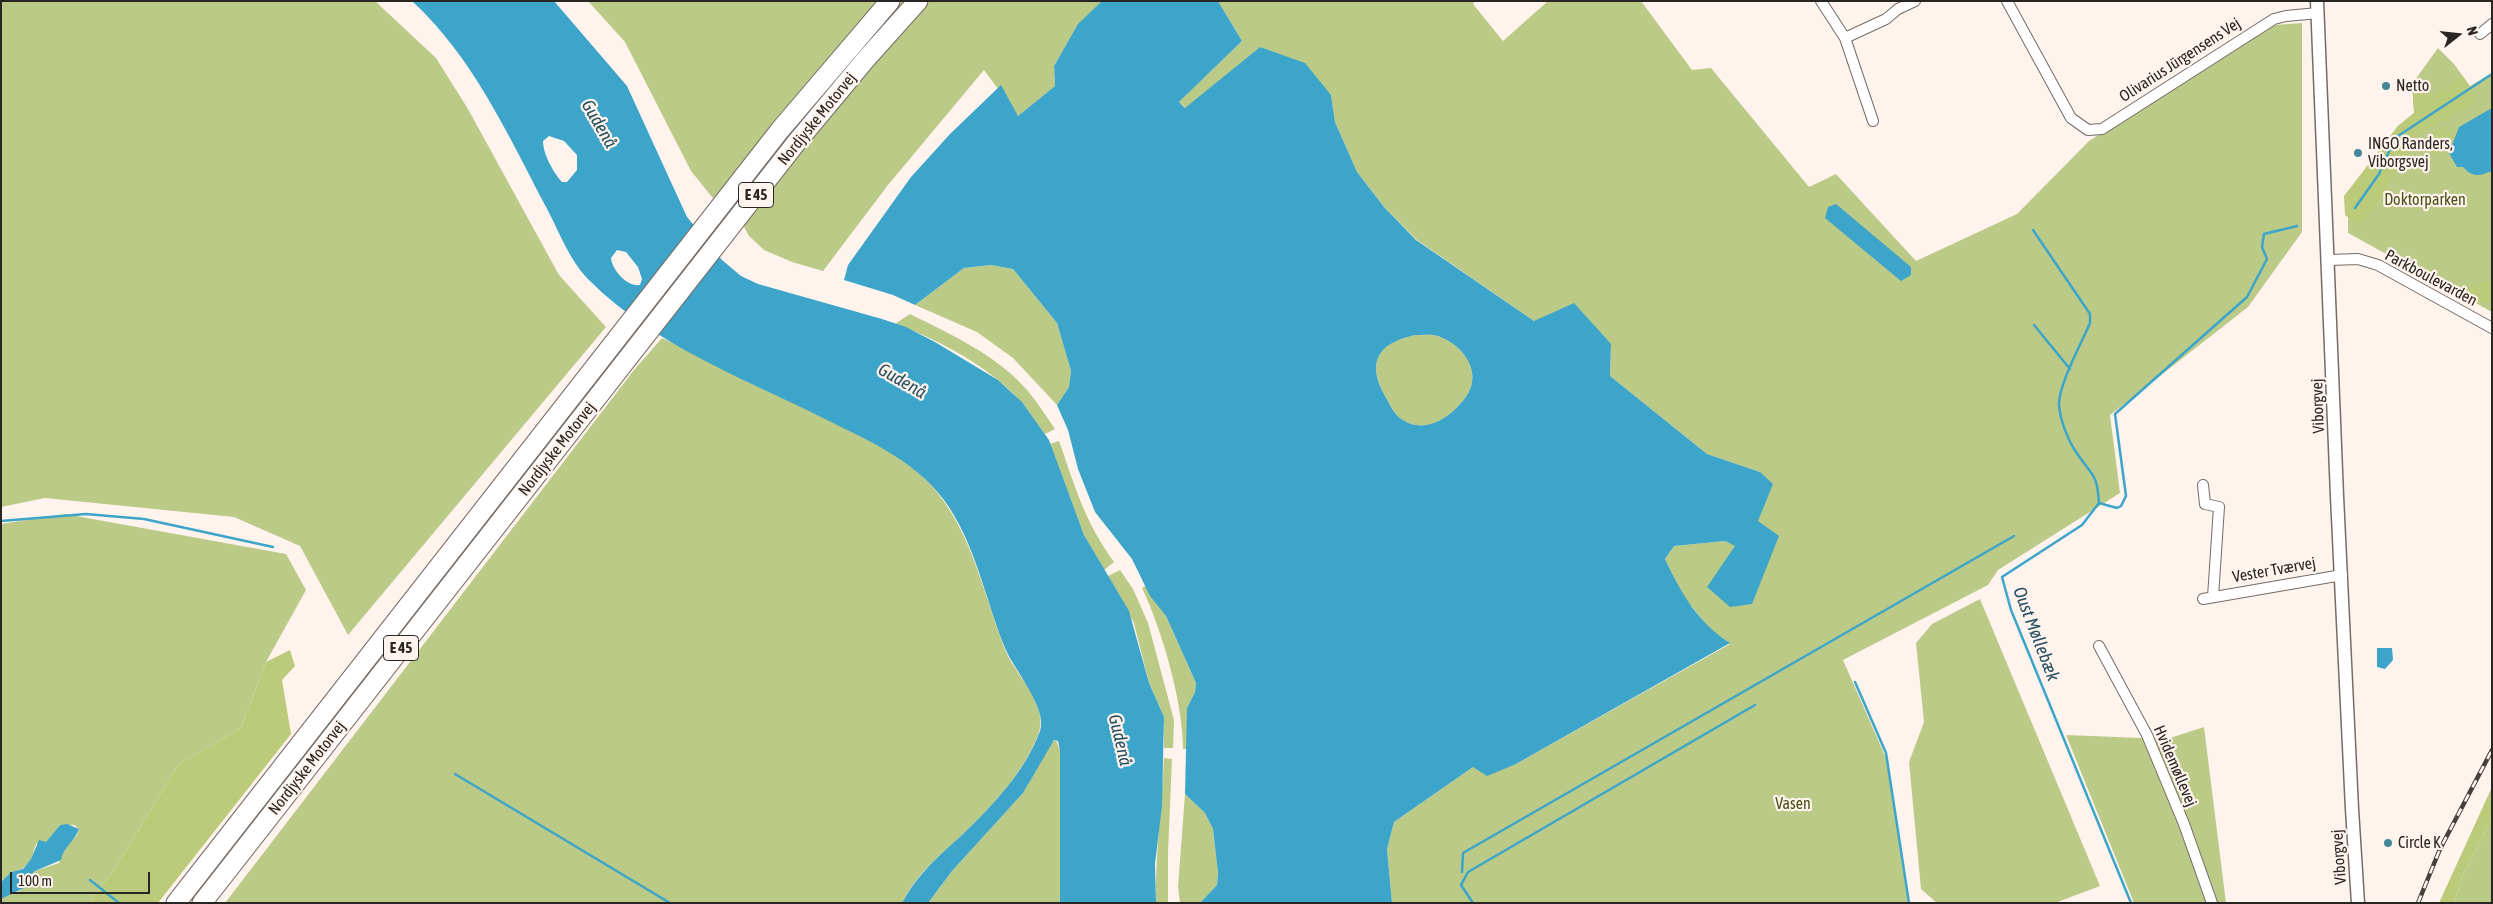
<!DOCTYPE html>
<html>
<head>
<meta charset="utf-8">
<style>
	body { margin:0 }
	#map { position:relative; width:2493px; height:904px; overflow:hidden; background:#fef3ed; font-family:"Asap Condensed",sans-serif }
	canvas { display:block }
	.frame { position:absolute; inset:0; border:2px solid #292522; pointer-events:none }
	.north { position:absolute; left:2433px; top:10px; width:50px; height:50px; -webkit-text-stroke:4px #fef3ed; paint-order:stroke; rotate:74deg; font-size:14px; font-weight:700; line-height:20px; text-align:center; color:#292522 }
	.north::after { content:''; display:block; margin:auto; width:18px; height:22px; background:#292522; clip-path:polygon(50% 0,100% 100%,50% 72%,0 100%) }
	.scale { position:absolute; left:10px; top:872px; width:140px; height:22px; box-sizing:border-box; border:2px solid #292522; border-top:0; padding-left:6px; font-size:15px; line-height:18px; white-space:nowrap; color:#292522; -webkit-text-stroke:4px #fef3ed; paint-order:stroke }
</style>
</head>
<body>
<div id="map">
<canvas width="2493" height="904"></canvas>
<div class="frame"></div>
<div class="north">N</div>
<div class="scale">100 m</div>
</div>
<script>
const ctx = document.querySelector('canvas').getContext('2d');
ctx.lineJoin = 'round';
function paint(path, color) {
  ctx.fillStyle = color;
  ctx.fill(path, 'evenodd');
}
function stroke(path, color, width, dash) {
  ctx.strokeStyle = color;
  ctx.lineWidth = width;
  ctx.lineCap = dash ? 'butt' : 'round';
  ctx.setLineDash(dash || []);
  ctx.stroke(path);
}
function write(font, color, halo, rows, align = 'center') {
  ctx.font = font + ' "Asap Condensed",sans-serif';
  ctx.lineWidth = 4.5;
  ctx.setLineDash([]);
  ctx.textBaseline = 'middle';
  ctx.strokeStyle = halo;
  ctx.fillStyle = color;
  for (const [text, x, y, turn = 0] of rows) {
    ctx.save();
    ctx.translate(x, y);
    ctx.rotate((+turn || 0) * Math.PI / 180);
    ctx.textAlign = isNaN(turn) ? turn : align;
    if (halo) ctx.strokeText(text, 0, 0);
    ctx.fillText(text, 0, 0);
    ctx.restore();
  }
}
paint(new Path2D(`
	M1 1H375L436 58 468 109 559 275 606 327 348 635 300 546 234 517 45 498 1 507Z
	M588 1H1102L1078 25 1054 66 1055 86 1018 116 984 70 888 185 823 271 792 262 764 250 749 236 743 225 712 197 691 171 625 42Z
	M1218 1H1475L1473 4 1503 41 1548 1H1641L1692 70 1711 68 1809 187 1836 174 1916 261 2017 214 2089 141 2275 25 2302 23V232L2248 307 2110 415 2120 493 1998 570 1988 585 1843 660 1886 758 1908 903H1392L1387 849 1394 822 1473 767 1516 764 1730 644 1711 631 1681 593 1665 559 1674 546 1725 541 1736 546 1707 588 1758 521 1760 472 1707 454 1610 376 1611 344 1534 321 1417 240 1384 207 1357 172 1335 122 1331 95 1260 47 1186 108 1179 102 1242 41Z
	M2438 48 2454 64 2470 86 2492 73V312L2348 233V192L2398 126 2414 113 2412 84Z
	M991 265 1013 269 1057 323 1071 371 1069 387 1057 405 1013 358 977 332 915 305 964 268Z
	M910 314C952 335 997 355 1028 391 1038 403 1046 416 1055 429L1045 434C1037 424 1030 412 1022 403 993 369 937 338 895 324Z
	M1415 335C1422 335 1432 334 1438 336 1464 345 1484 374 1465 398 1450 418 1424 436 1400 418 1394 414 1389 403 1385 396 1366 361 1378 343 1415 335Z
	M662 338C708 361 754 383 799 406 851 432 912 453 945 503 976 548 986 602 1006 652 1017 677 1050 706 1038 735 1023 774 992 806 963 834 937 859 920 869 902 903H225L634 370Z
	M1059 441C1076 489 1084 520 1114 562L1104 570 1084 535 1050 444Z
	M65 514 286 554 306 590 266 662 241 728 178 765 114 870 89 903H1V899L5 895 20 891 35 871 59 863 64 849 77 835 79 829 74 825H60L46 842 36 844 31 860 22 869 11 872 1 882V524Z
	M1120 570 1133 589 1148 623 1174 720 1173 748H1164V717L1149 683 1134 623 1108 576Z
	M1146 586 1166 616 1196 683 1195 692 1187 708V749H1183C1183 702 1162 630 1142 588Z
	M1980 599 2100 886 2055 903H1937L1921 889 1909 762 1924 722 1916 643 1932 624Z
	M2204 727 2226 903H2134L2066 735 2167 739Z
	M1056 740 1060 751V903H928L952 871 1023 793 1051 742Z
	M1164 758 1172 759 1168 853V903H1156C1155 854 1162 807 1164 758Z
	M1185 794 1205 813 1213 829 1218 873 1217 885 1200 903H1180L1178 887Z
	M2492 818V903H2454L2462 877Z`), '#bcca88');
paint(new Path2D(`
	M2462 75 2470 87 2476 102 2420 134 2364 223 2356 224 2345 215 2344 196 2398 126 2414 113 2412 84 2434 96Z
	M2441 127H2448L2453 135 2447 148 2434 154 2423 146 2422 141Z
	M2444 280 2467 288 2482 282 2492 280V302L2475 303 2441 284Z
	M290 650 295 666 282 680 291 734 158 903H89L114 870 178 765 241 728 266 662Z
	M2492 787V818L2462 877 2454 903H2439Z`), '#bbcb79');
paint(new Path2D(`
	M412 1H554L627 86 687 217 722 260 741 276 758 284 882 319 906 327 935 342 998 380 1022 402 1049 440 1084 535 1129 611 1149 683 1164 717 1162 806 1155 864 1156 903H1060V751L1058 741 1054 740 1023 793 952 871 928 903H902C920 871 937 858 963 834 993 805 1025 772 1040 731 1048 708 1014 670 1005 648 985 599 976 544 944 500 913 459 867 440 823 418 743 378 654 345 590 281 570 262 559 231 546 207 508 135 473 57 412 1ZM549 136 564 141 577 155V170L567 182H562C553 172 543 154 543 141ZM617 250 626 252 638 267 642 279 640 285C627 287 612 270 611 258Z
	M1102 1H1218L1242 41 1179 102 1185 108 1260 47 1305 63 1331 95 1335 122 1357 172 1384 207 1416 240 1534 321 1574 303 1611 344 1610 376 1707 454 1760 472 1773 484 1758 521 1779 536 1752 604 1730 607 1707 587 1735 546 1725 541 1674 546 1665 559C1681 593 1698 623 1730 643L1516 764 1487 776 1473 767 1394 822 1387 849 1392 903H1200L1217 885 1218 873 1213 829 1205 813 1185 794 1187 708 1195 692 1196 683 1166 616 1150 596 1132 559 1095 512 1078 469 1068 430 1057 405 1069 387 1071 371 1057 323 1013 269 991 265 964 268 915 305 893 295 844 280 848 265 911 177 950 134 1001 85 1018 116 1055 86 1054 66 1078 24ZM1415 335C1422 335 1432 334 1438 336 1464 345 1484 374 1465 398 1450 418 1424 436 1400 418 1394 414 1389 403 1385 396 1366 362 1378 343 1415 335Z
	M2492 108V171C2479 176 2473 178 2463 167H2457L2449 153 2459 127Z
	M1836 204 1911 267V275L1901 281 1825 218 1828 207Z
	M2377 648H2392L2393 660 2385 669 2377 667Z
	M67 824 79 829C75 841 63 847 61 860L35 871 28 878 24 888 1 899V882L11 872 23 869 31 859 39 840 46 842 60 825Z`), '#3ca5c9');
stroke(new Path2D(`
	M2355 208 2379 174 2395 138 2492 74
	M2033 230 2090 314V323C2082 342 2058 386 2059 405 2060 420 2068 440 2076 452 2092 476 2097 472 2099 503
	M2034 325 2070 369
	M1 521 86 514 144 519 273 547
	M1855 682 1886 753 1909 903
	M455 774 670 903
	M1462 872 1463 853 2014 536
	M90 880 119 903
	M1473 903 1461 885 1468 872 1755 705
	M2131 903 2011 610 2002 577 2082 525 2099 503 2117 508 2121 506 2126 496 2115 414 2247 297 2267 259 2262 247 2264 234 2297 226`), '#3ca5c9', 2.5);
const minor = new Path2D(`
	M1821 1 1845 38 1873 121
	M2007 1 2071 118 2088 130 2102 129 2274 19 2286 16 2318 13
	M2480 34 2492 24
	M1845 38 1886 19 1898 9 1915 1
	M2329 260 2358 259 2378 265 2492 328
	M2203 485 2205 504 2219 507 2213 597
	M2203 599 2342 575
	M2099 646 2147 735 2184 824 2212 903`);
const tertiary = new Path2D(`
	M2317 1 2337 496 2352 809 2358 903`);
const motorway = new Path2D(`
	M176 903 780 130 890 1
	M202 903 796 143 866 59 918 1`);
stroke(minor, '#756c66', 12);
stroke(tertiary, '#756c66', 15);
stroke(motorway, '#756c66', 21);
stroke(minor, '#fff', 10);
stroke(tertiary, '#fff', 12);
stroke(motorway, '#fff', 19);
const rail = new Path2D(`
	M2418 903 2440 849 2492 750`);
stroke(rail, '#45403c', 4.5);
stroke(rail, '#fef3ed', 2.5, [8]);
for (const [x, y, r, color] of [
	[2386,86,5,"#458799"],
	[2358,153,5,"#458799"],
	[2388,843,5,"#458799"]
]) {
  const dot = new Path2D();
  dot.arc(x, y, r, 0, 2 * Math.PI);
  ctx.fillStyle = color;
  ctx.fill(dot);
  stroke(dot, '#fef3ed', 2);
}
for (const [x, y, w] of [
	[756,195,35],
	[401,648,35]
]) {
  const box = new Path2D();
  box.roundRect(x - w / 2, y - 12.5, w, 25, 4);
  ctx.fillStyle = '#fef3ed';
  ctx.fill(box);
  stroke(box, '#292522', 1);
}
write('bold 15px', '#292522', null, [
	["E 45",756,195],
	["E 45",401,648]
]);
write('16px', '#292522', '#fef3ed', [
	["Olivarius Jürgensens Vej",2180,60,-33],
	["Nordjyske Motorvej",817,119,-51],
	["Parkboulevarden",2431,278,28],
	["Viborgvej",2318,406,-92],
	["Nordjyske Motorvej",557,449,-52],
	["Vester Tværvej",2274,570,-10],
	["Hvidemøllevej",2175,766,67],
	["Nordjyske Motorvej",307,768,-52],
	["Viborgvej",2339,857,-94]
]);
write('16px', '#292522', '#fef3ed', [
	["Netto",2396,86],
	["INGO Randers,",2368,144],
	["Viborgsvej",2368,162],
	["Circle K",2398,843]
], 'left');
write('16px', '#465014', '#fef3ed', [
	["Doktorparken",2425,200],
	["Vasen",1793,804]
]);
write('italic 18px', '#244f60', '#fef3ed', [
	["Gudenå",599,124,60],
	["Gudenå",902,381,30],
	["Oust Møllebæk",2036,634,69],
	["Gudenå",1120,740,77]
]);
</script>
</body>
</html>
